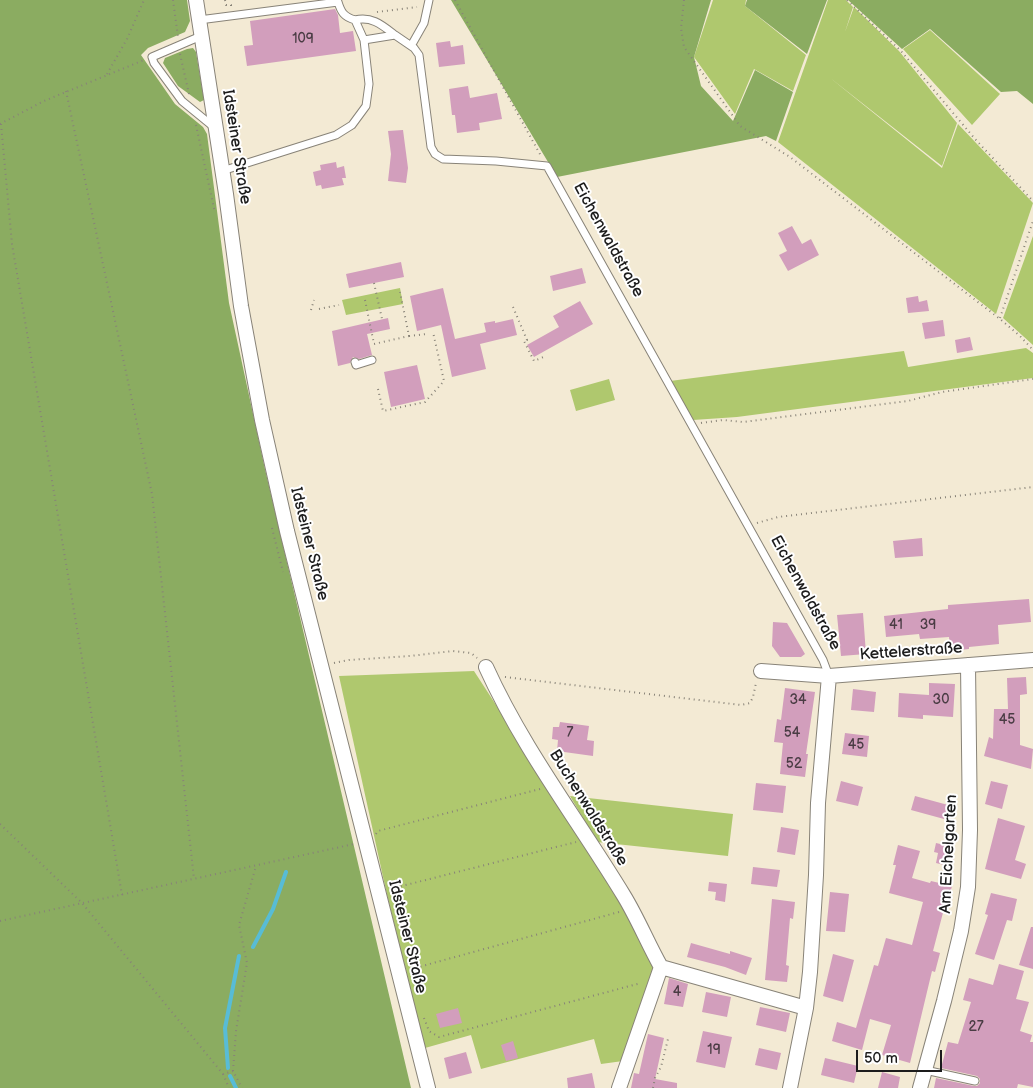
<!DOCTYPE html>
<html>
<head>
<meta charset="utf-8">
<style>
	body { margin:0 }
	#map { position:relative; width:1033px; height:1088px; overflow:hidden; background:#f3ead4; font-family:"Balsamiq Sans",sans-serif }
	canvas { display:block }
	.scale { position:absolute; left:856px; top:1050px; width:86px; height:22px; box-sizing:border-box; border:2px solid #1c1c1c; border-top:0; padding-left:6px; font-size:15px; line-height:18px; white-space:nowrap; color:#1c1c1c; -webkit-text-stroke:4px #fff; paint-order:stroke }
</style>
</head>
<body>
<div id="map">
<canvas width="1033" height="1088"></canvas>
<div class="scale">50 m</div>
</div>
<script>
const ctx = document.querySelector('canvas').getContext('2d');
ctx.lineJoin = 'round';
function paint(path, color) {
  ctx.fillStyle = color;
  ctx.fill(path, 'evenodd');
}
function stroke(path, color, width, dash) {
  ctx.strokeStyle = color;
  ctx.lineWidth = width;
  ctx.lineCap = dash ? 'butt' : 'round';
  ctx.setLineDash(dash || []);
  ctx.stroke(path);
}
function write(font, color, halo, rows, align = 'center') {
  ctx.font = font + ' "Balsamiq Sans",sans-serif';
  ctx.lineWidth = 4;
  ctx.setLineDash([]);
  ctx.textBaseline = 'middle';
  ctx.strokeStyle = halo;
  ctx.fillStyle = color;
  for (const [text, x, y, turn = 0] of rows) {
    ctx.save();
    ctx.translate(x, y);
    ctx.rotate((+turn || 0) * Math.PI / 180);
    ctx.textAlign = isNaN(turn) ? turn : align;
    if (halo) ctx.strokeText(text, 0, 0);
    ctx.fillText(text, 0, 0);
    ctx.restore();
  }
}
paint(new Path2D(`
	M713 0H746L745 6 806 55 793 91 754 69 735 114 694 57Z
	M828 0H846L853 7 845 32 854 7 899 51 957 123 942 166 829 77 942 168 958 124 1033 203 996 314 778 142Z
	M930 30 1000 94 972 125 903 49Z
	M1033 236V345L1003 318Z
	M400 288 403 304 346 315 342 300Z
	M1026 348 1033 353V378L737 417 693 420 670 381 904 351 908 367Z
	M609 379 615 400 576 411 570 390Z
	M474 671 623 901 656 970 623 1061 601 1064 594 1039 481 1069 471 1035 425 1048 387 895 339 676Z
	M570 796 733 814 728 856 597 842Z`), '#afc86e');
paint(new Path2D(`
	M0 0H187L190 21 185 32 148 48 141 55 175 104 203 127 207 134 229 303 265 469 411 1088H0Z
	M451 0H711L694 57 701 86 733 121 755 70 793 92 776 141 766 136 557 177Z
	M747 0H827L807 54 745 6Z
	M848 0H1033V104L1017 91 1001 92 930 29 902 49Z
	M193 48 196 52 204 100 200 102 178 86 163 63 165 58 187 49Z`), '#8bac61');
stroke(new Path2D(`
	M253 947 273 909 286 872
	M228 1068 225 1028 239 956
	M230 1076 236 1088`), '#58bcd6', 4);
paint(new Path2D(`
	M335 9 338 15 340 33 353 31 356 51 247 66 244 46 253 45 250 21Z
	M450 41 451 47 463 45 465 64 439 67 436 43Z
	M468 86 470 98 497 93 502 119 479 123 480 130 457 133 455 115H452L449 89Z
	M403 130 408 168 406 183 388 181 391 154 388 131Z
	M336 162 337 168 344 166 346 178H342L344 185 322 189 321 185 316 186 313 172 321 170 320 165Z
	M792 226 802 244 811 239 819 255 788 271 779 255 787 251 778 233Z
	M401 262 404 277 349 288 346 274Z
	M582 268 586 283 553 291 550 276Z
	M443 288 455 339 486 332 484 323 495 321V323L513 319 517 335 480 344 486 369 452 377 441 325 417 331 410 296Z
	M918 296 919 302 927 300 929 311 908 313 906 298Z
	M580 301 593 324 534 357 527 345 559 327 553 316Z
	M388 318 390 329 367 334 372 355 359 359 353 357 350 363 338 366 332 331Z
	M943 320 945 336 925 339 922 323Z
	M970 337 973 350 957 353 955 340Z
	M417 365 425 399 391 407 384 372Z
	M922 538 923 556 895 558 893 541Z
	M1029 599 1031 622 998 625 999 644 969 647V649L950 651 949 637 920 639 919 634 886 637 884 616 948 609V605Z
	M863 613 866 654 841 656 837 615Z
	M773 622 787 623 805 654 801 657H780L772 646Z
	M1026 677 1027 694 1020 695V745L1033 749 1031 769 984 756 989 737 993 739 994 709H1008L1007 678Z
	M929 683 955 684 953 717 923 715V719L898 717 899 693 929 695Z
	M785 688 815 692 806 754H808L805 777 780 774 783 743 774 742 777 719 781 720Z
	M853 689 876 692 874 712 851 710Z
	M560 722 589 726 587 740 594 741 593 756 557 751 558 740 552 739 553 727H559Z
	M845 733 869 736 867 757 842 754Z
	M841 781 863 787 858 806 836 801Z
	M991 781 1008 785 1002 809 985 804Z
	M756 783 786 786 783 813 753 810Z
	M915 796 948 805 944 819 911 810Z
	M998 818 1025 826 1015 860 1026 864 1021 879 985 869Z
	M781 827 799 830 795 855 777 852Z
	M936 843 953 847 950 856 954 857 952 867 936 863 938 853 934 852Z
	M898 845 920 851 912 878 930 883 931 881 952 886 947 905H945L933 951 940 953 935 972 932 971 910 1063 882 1055 891 1025 870 1019 862 1050 832 1041 837 1022 856 1028 874 965 878 966 886 938 912 945 923 902 889 893 896 865H893Z
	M753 867 780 870 777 887 751 884Z
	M709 882 727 884 725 902 715 900 716 892 708 891Z
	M830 892 849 894 845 932 826 931Z
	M991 893 1017 899 1012 921 1007 920 994 960 975 954 988 915 985 914Z
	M772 899 795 902 793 919 790 918 786 965 789 966 787 982 765 980Z
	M1031 927H1033V969L1019 965Z
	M691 943 730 954V951L752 958 746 975 725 967 687 957Z
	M833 954 854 960 843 1002 823 996Z
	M999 964 1024 971 1016 999 1029 1002 1020 1031 1032 1035 1030 1042H1033V1087L1018 1084 1017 1088H934L936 1078 974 1086H977L980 1083V1079L977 1076 941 1068 948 1042 958 1044 971 1002 963 1000 969 978 993 985Z
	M669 978 688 984 683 1007 664 1004Z
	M706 992 731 997 727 1017 702 1012Z
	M760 1007 790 1013 786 1032 756 1025Z
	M458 1008 462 1023 440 1028 436 1014Z
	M703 1031 732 1037 725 1068 696 1062Z
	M648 1034 664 1038 655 1079 677 1083V1088H631L634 1073 639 1074Z
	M513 1041 518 1058 506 1061 501 1045Z
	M759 1048 781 1053 777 1070 755 1065Z
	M466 1052 472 1073 449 1079 444 1058Z
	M825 1058 858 1066 854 1083 821 1075Z
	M882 1072 900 1077 898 1088H878Z
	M592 1073 595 1088H568L567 1078Z`), '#d29ebc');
const lane = new Path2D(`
	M199 20 338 2C341 12 344 17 355 20L364 40 369 84 366 106 352 125 336 135 222 171
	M355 20C372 16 382 25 395 35
	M201 36 152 57 154 63 182 101 215 128
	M364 40 395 35 414 48 419 55 431 147 435 154 443 159 496 161 547 166 823 660 829 676
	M411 46 424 23 429 0
	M355 362 356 365 372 360
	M925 1070 975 1081`);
const street = new Path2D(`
	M196 0 226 194 241 306 262 420 287 531 428 1088
	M486 667C523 749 578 820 624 896 638 919 648 944 661 967L806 1008
	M761 671 829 676 1033 660
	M619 1088 661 967
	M790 1088 806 1008 810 972 816 875 818 803 829 676
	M920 1088 944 1001 961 931 968 887 970 830 968 665`);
stroke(lane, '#888378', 9);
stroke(street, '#888378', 16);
stroke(new Path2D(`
	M173 0 178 37
	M225 0 226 5H231V7
	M455 0 541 156
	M684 0 681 28 684 47 740 126 790 157 1000 319 1020 336 1033 350
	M847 0 901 51 975 139 1033 201
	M377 12 417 7
	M180 54 189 94
	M107 74 127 39 144 0
	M66 91 152 494 194 879
	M0 124 44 101 144 60
	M1 124 12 244 122 895
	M196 125 215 213
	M374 283 382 319
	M365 300 374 344 409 336 400 292
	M513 307 527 340 524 341 534 361 546 356
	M319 309 339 305
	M311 310 314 300
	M1000 318 1033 221
	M409 336 427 334
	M378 389 383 411 425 402 444 381 433 332
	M701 423 723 420 743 422 908 401 942 392 1033 379
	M757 523 778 517 1033 487
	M272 528 283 572
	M334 663 349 660 410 656 453 651 471 653 477 658
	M505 677 741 705 750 703 753 697 756 683
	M0 824 82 903 223 1074 233 1071 242 1088
	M376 834 378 831 540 789
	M395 901 394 888 576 842
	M0 921 354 844
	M410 960 415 968 619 912
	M424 1018 429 1031 439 1037 641 983
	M233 1071 236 1031 247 963 239 925 256 866
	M223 1074 229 1088
	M653 1088 655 1078 661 1067 668 1039`), '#888378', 2, [1, 4]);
stroke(lane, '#fff', 7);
stroke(street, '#fff', 14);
write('14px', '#4a3c44', null, [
	["109",303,39],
	["41",896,625],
	["39",928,625],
	["34",798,700],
	["30",941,700],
	["45",1007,720],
	["7",570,733],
	["54",792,733],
	["45",856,745],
	["52",794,764],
	["4",677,992],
	["27",976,1027],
	["19",714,1050]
]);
write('16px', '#1c1c1c', '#fff', [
	["Idsteiner Straße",236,147,81],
	["Eichenwaldstraße",608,240,61],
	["Idsteiner Straße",309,544,76],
	["Eichenwaldstraße",805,593,61],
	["Kettelerstraße",911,652,-4],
	["Buchenwaldstraße",588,808,58],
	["Am Eichelgarten",949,854,-87],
	["Idsteiner Straße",407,937,76]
]);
</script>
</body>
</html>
